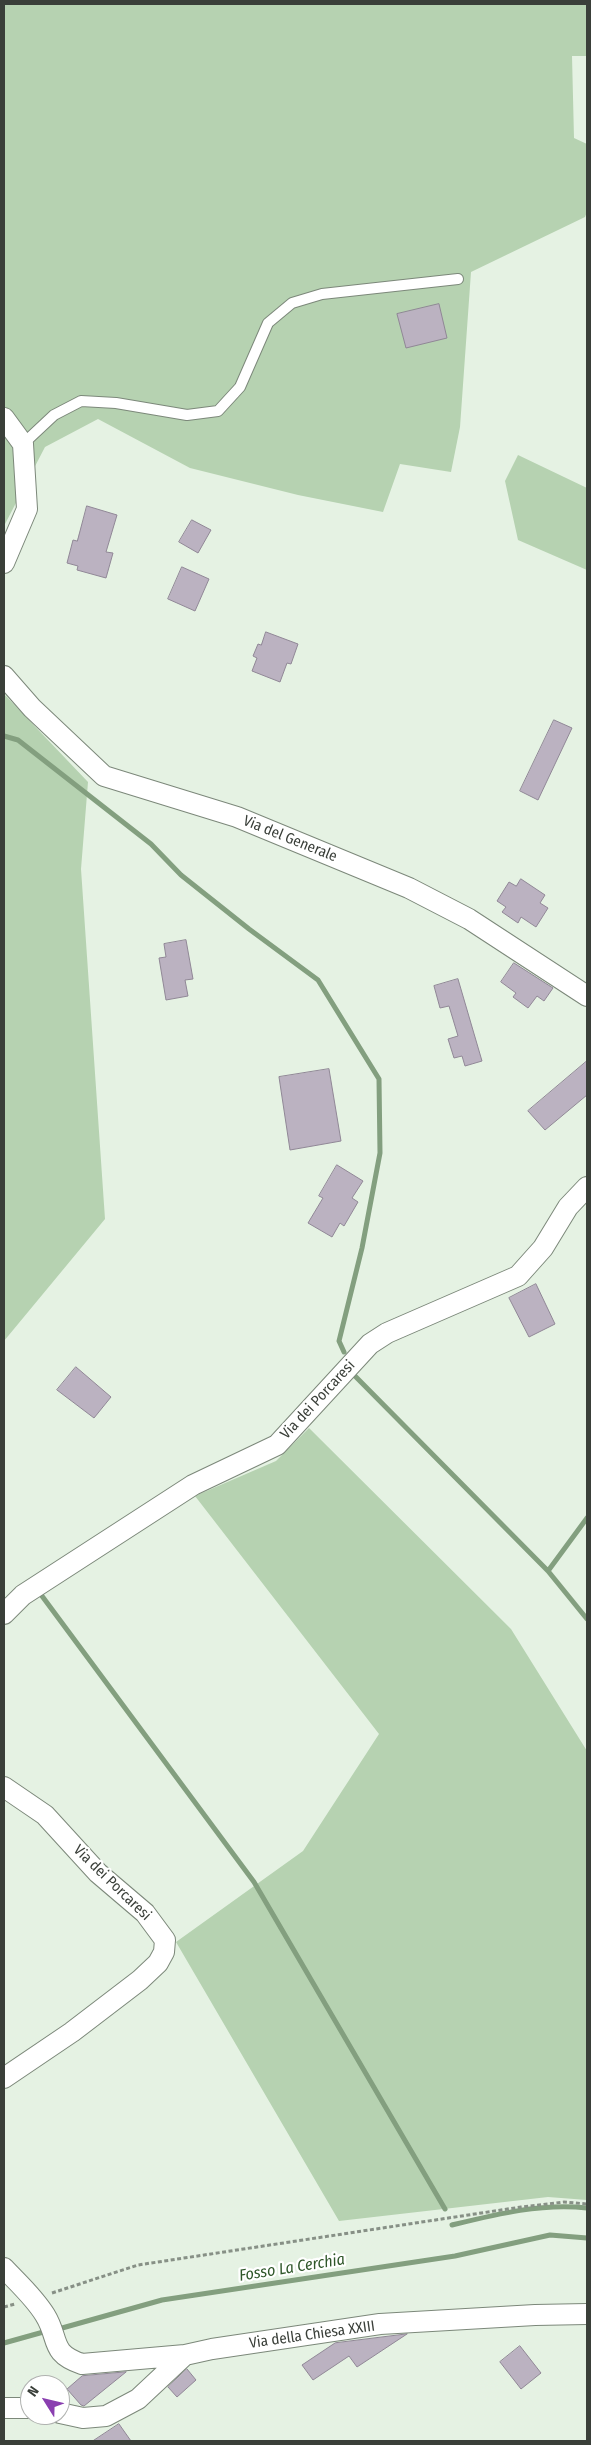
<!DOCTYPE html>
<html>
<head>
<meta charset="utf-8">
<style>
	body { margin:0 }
	#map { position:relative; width:591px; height:2445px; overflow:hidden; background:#e5f2e3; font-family:"Fira Sans Condensed",sans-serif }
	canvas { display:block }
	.frame { position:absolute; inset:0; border:5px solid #3a3f39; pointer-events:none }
	.north { position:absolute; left:20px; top:2375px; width:50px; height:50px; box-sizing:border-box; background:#fff; border:1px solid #b0b2b0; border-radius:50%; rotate:306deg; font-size:14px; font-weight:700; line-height:20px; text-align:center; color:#3a3f39 }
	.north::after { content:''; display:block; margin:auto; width:18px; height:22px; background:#8a3fb0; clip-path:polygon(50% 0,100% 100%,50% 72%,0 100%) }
</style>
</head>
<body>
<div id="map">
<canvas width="591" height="2445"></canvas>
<div class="frame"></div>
<div class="north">N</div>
</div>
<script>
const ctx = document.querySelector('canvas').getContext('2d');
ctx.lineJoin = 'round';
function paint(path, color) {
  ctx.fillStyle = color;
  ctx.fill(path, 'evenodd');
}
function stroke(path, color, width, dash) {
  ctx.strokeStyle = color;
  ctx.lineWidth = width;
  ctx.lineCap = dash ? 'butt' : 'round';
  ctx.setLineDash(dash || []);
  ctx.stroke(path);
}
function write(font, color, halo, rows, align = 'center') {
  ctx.font = font + ' "Fira Sans Condensed",sans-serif';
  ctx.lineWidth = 4.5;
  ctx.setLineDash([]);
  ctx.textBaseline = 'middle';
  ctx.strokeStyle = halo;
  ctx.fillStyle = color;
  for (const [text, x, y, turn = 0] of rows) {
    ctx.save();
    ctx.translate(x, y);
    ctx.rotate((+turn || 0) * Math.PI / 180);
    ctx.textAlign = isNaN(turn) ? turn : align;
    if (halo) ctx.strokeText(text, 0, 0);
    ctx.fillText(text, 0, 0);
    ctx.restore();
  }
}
paint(new Path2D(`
	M4 4H587V56H572L574 138 587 144V212L585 217 471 272 460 427 451 472 400 464 383 512 298 495 190 468 98 419 45 447 4 526Z
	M518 455 587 488V570L518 540 505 481Z
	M4 694 88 782 81 869 105 1219 4 1341Z
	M309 1428 511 1629 587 1751V2200L548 2197 339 2221 176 1942 303 1851 379 1734 195 1496 276 1461Z`), '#b6d2b1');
stroke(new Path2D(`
	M4 736 18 740 151 844 181 875 249 929 318 980 379 1079 380 1153 362 1248 339 1341 344 1352
	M353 1374 548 1571 587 1619
	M548 1571 587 1518
	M42 1596 254 1882 445 2209
	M452 2225C497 2214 541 2203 587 2208
	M55 2330 162 2300 455 2256 550 2235 587 2238
	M4 2343 47 2331`), '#839f7f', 5);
const building = new Path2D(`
	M439 304 447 338 406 348 397 314Z
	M87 506 117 515 106 552 113 553 106 578 77 570 78 566 67 563 73 540 77 541Z
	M192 520 211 530 198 553 179 542Z
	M182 567 209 579 195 611 168 599Z
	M266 632 298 644 291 664 287 663 280 682 252 671 257 658 253 656 258 644 261 645Z
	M554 720 572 728 538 800 520 791Z
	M521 879 545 895 540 903 548 908 536 927 521 917 518 923 502 912 506 907 497 901 509 882 516 886Z
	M186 940 193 979 185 980 188 996 166 1000 159 958 166 957 164 944Z
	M514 963 553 988 544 1001 537 996 528 1008 513 997 516 993 501 982Z
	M458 979 482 1061 465 1066 462 1056 454 1058 448 1039 458 1036 449 1006 440 1008 434 986Z
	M587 1061V1095L545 1130 528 1111Z
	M329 1069 341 1141 290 1150 279 1077Z
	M337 1165 363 1181 352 1198 358 1202 344 1226 340 1223 332 1237 308 1223 323 1198 319 1196Z
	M536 1284 555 1324 529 1337 509 1298Z
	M76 1367 111 1397 94 1418 57 1390Z
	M407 2334 357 2367 349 2356 313 2380 302 2365 335 2343Z
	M520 2346 541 2373 521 2389 500 2362Z
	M187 2369 196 2380 177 2397 168 2387Z
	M126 2372 84 2406 81 2405 67 2389 82 2376Z
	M119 2424 131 2441H93Z`);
paint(building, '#bbb2c1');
stroke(building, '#908796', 1);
const lane = new Path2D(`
	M23 444 54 415 81 401 116 403 187 415 218 411 240 387 268 323 292 303 322 294 458 279`);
const street = new Path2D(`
	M4 418 23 444 27 509 4 563
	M4 676 32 708 104 776 237 817 409 888 469 919 587 996
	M4 1614 23 1595 193 1485 277 1445 370 1344 387 1333 518 1276 543 1248 568 1207 587 1187
	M4 1787 45 1815 98 1873 145 1913 165 1940 164 1952 158 1963 140 1980 72 2032 4 2078
	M4 2268C18 2283 34 2297 45 2315 60 2339 49 2353 82 2364L185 2355
	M4 2408H30
	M60 2413 83 2418 106 2416 138 2399 185 2355 212 2349 380 2324 535 2315 587 2314`);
stroke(lane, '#7c887a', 12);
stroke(street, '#7c887a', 22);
stroke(new Path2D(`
	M52 2293 138 2265 521 2207 564 2202 587 2204
	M4 2307 15 2304`), '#879086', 3, [4, 2.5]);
stroke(lane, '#fff', 10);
stroke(street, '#fff', 20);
write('15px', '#3a3f39', '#fff', [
	["Via del Generale",290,839,22],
	["Via dei Porcaresi",318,1400,-47],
	["Via dei Porcaresi",112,1883,44],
	["Via della Chiesa XXIII",312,2335,-8]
]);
write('italic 16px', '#2e5629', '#fff', [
	["Fosso La Cerchia",292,2268,-9]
]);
</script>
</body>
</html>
